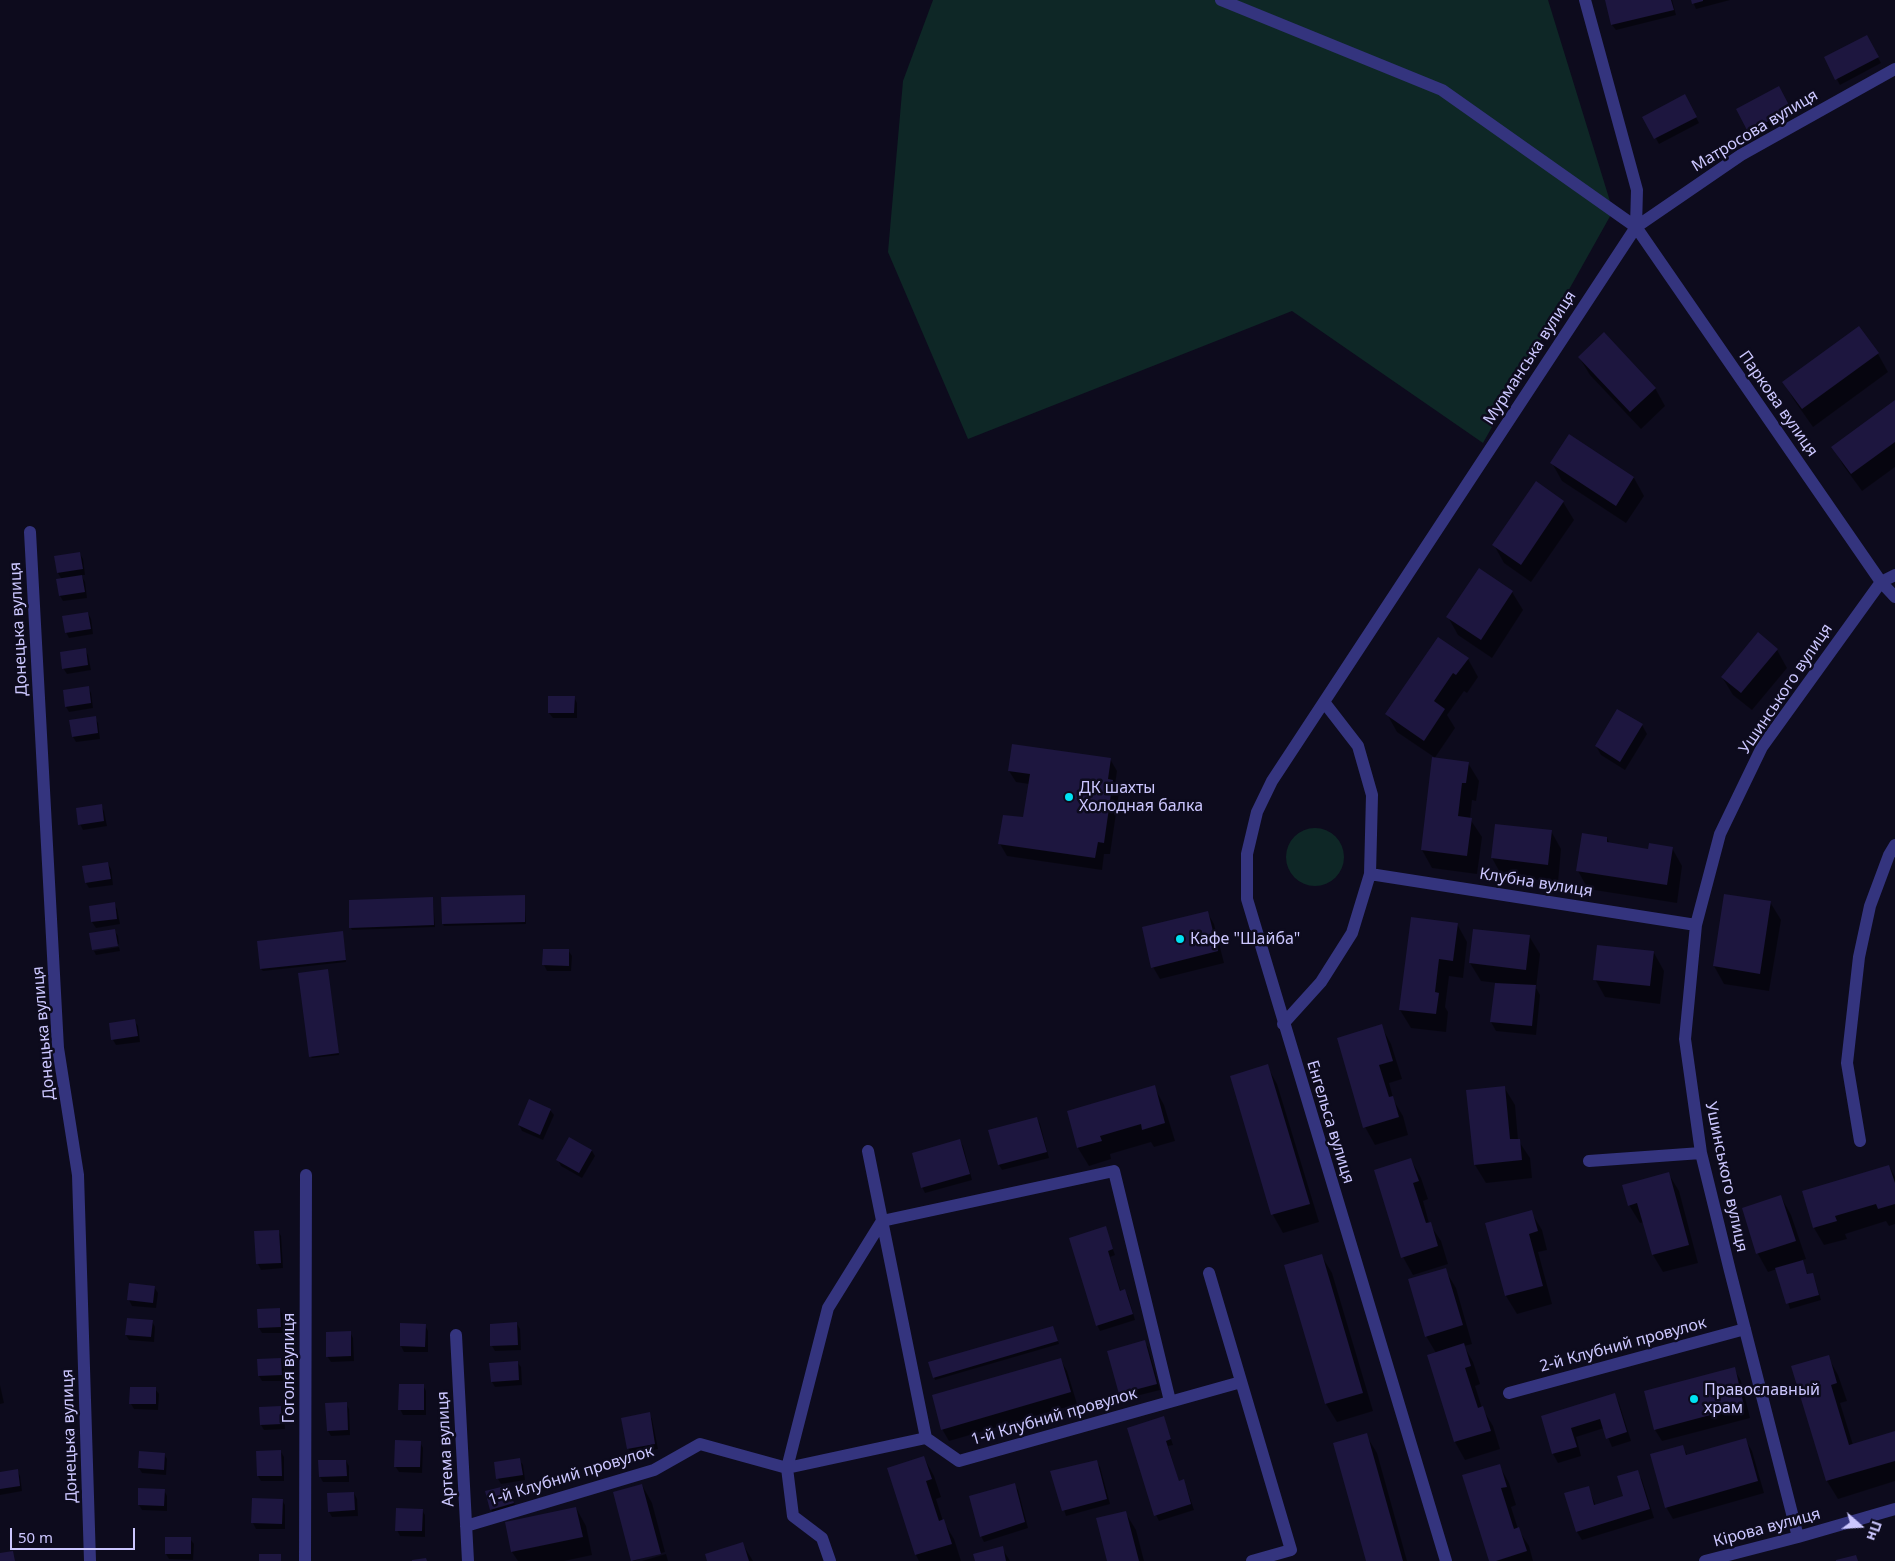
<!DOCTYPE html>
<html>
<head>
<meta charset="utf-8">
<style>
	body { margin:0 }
	#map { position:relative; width:1895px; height:1561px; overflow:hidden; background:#0d0b1d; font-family:"Noto Sans",sans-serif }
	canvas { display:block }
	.north { position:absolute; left:1835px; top:1501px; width:50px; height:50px; -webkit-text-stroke:4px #0d0b1d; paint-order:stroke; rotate:109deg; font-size:14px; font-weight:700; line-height:20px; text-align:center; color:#ccc7ff }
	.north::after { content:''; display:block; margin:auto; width:18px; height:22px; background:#ccc7ff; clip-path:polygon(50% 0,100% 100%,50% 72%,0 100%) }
	.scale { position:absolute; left:10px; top:1528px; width:125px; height:22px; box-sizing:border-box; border:2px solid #ccc7ff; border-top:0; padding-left:6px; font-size:15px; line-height:18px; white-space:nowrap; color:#ccc7ff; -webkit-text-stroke:4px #0d0b1d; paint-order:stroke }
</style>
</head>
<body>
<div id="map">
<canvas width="1895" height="1561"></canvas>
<div class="north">Пн</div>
<div class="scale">50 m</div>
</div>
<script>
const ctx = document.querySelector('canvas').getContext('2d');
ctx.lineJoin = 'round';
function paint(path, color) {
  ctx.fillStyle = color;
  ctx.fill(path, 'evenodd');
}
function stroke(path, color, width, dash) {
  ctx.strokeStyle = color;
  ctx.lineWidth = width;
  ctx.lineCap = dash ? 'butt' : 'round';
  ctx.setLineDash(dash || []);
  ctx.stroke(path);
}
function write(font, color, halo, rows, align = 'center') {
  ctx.font = font + ' "Noto Sans",sans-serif';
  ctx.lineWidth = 5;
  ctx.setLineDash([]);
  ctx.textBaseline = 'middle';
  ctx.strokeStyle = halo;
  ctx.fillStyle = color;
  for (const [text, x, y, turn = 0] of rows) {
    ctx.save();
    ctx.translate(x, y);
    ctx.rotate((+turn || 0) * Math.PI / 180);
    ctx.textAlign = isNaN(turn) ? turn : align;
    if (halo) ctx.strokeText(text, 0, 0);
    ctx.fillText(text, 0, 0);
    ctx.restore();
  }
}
paint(new Path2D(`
	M933 0H1548L1613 211 1483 443 1292 311 968 439 888 252 903 81Z
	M1286 857a29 29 0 1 1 58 0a29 29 0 1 1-58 0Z`), '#0e2726');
paint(new Path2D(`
	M1606 0H1672L1676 15 1616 30 1612 25Z
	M1692 0H1730L1696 9Z
	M1866 36 1881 63 1840 85 1825 58Z
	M1779 88 1793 115 1752 137 1738 109Z
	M1685 96 1699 123 1659 144 1644 117Z
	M1858 328 1878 354 1888 372 1813 427 1794 400 1784 383Z
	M1579 357 1655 388 1665 406 1641 429 1590 375Z
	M1895 401V467L1862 491 1843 465 1833 447Z
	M1570 436 1634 478 1644 496 1626 523 1562 481 1552 463Z
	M1563 502 1574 520 1531 582 1504 563 1494 545Z
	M80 554 83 559 85 575H81L85 582 87 598 63 601 60 596 62 580 58 573Z
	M1479 570 1512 592 1523 610 1492 658 1458 635 1448 617Z
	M88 613 91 619 93 634 69 638 66 632Z
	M85 649 88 655 91 670 67 674 63 668Z
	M1777 650 1787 668 1752 710 1733 695 1722 677Z
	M1468 659 1478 677 1467 693 1464 691 1447 715 1455 728 1434 759 1468 763 1479 781 1476 801 1472 800 1470 819 1482 837 1477 874 1432 868 1422 850 1434 757 1397 732 1387 714Z
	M88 687 91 693 93 708 69 712 66 707Z
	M574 697 577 703V718H553L549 713Z
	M95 718 98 723 100 739 76 742 73 737Z
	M1642 725 1647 734 1625 770 1601 755 1596 746Z
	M1110 759 1117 771 1115 785 1119 793 1110 854H1104L1102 870 1007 856 1000 844 1024 819 1029 784 1016 782 1009 771Z
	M101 805 104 811 107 826 83 830 80 824Z
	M1551 831 1561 849 1558 882 1502 876 1492 858Z
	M1607 838 1610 844 1649 850 1672 848 1682 866 1677 903 1588 889 1578 871Z
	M108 864 111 869 113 885 89 888 86 883Z
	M524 896 526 924 444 926 443 924Z
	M433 899 435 927 352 930 351 928Z
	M1770 902 1781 920 1769 991 1724 984 1714 966Z
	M114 903 117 909 120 924 96 928 92 922 90 907Z
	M1207 912 1214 924 1224 963 1160 979 1153 967Z
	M1457 924 1467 942 1463 978 1449 976 1445 1007 1448 1012 1446 1032 1411 1028 1400 1010Z
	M114 930 118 936 119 944 93 948V950L91 934Z
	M343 935 346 962 263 971 261 969 258 942Z
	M1529 936 1540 954 1536 988 1540 995 1536 1035 1496 1031 1491 1022 1497 983 1481 981 1470 963Z
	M119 947 120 951 96 955 94 951Z
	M544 950H568L572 956 571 971H547L544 965Z
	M1654 953 1664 971 1660 1004 1605 997 1595 979Z
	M327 971 339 1055 312 1058 310 1056Z
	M134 1021 138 1026 140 1042 116 1045 113 1040Z
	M1381 1026 1391 1044 1402 1079 1389 1083 1394 1101 1403 1116 1408 1135 1375 1145 1365 1127Z
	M1267 1066 1277 1084 1319 1222 1283 1233 1273 1215 1231 1077Z
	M1154 1087 1164 1105 1175 1141 1154 1147 1151 1142 1110 1154 1111 1159 1089 1166 1078 1148 1068 1112Z
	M1504 1087 1515 1105 1518 1140 1530 1158 1532 1178 1486 1183 1475 1165 1468 1091Z
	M550 1110 554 1115 543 1140 522 1131 519 1125Z
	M1037 1118 1040 1124 1049 1158 1002 1170 999 1165Z
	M960 1141 963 1146 972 1180 925 1193 922 1187Z
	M592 1151 595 1156 582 1178 561 1166 558 1160Z
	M1411 1160 1421 1178 1428 1199 1423 1201 1429 1223 1441 1241 1448 1264 1413 1275 1403 1257Z
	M1889 1166 1895 1177V1224L1889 1226 1886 1221 1845 1234 1847 1239 1824 1245 1814 1228Z
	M1668 1173 1679 1191 1698 1263 1663 1272 1653 1255 1644 1222 1640 1223 1629 1205Z
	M1781 1197 1791 1215 1806 1259 1802 1260 1808 1275 1812 1274 1815 1280 1821 1300 1790 1309 1777 1269 1768 1272 1758 1254 1743 1209Z
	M1531 1212 1542 1230 1547 1250 1538 1252 1552 1304 1517 1314 1506 1296 1487 1224Z
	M1105 1228 1115 1255 1110 1257 1121 1292 1125 1291 1128 1296 1135 1320 1100 1331 1097 1325Z
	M278 1231 281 1236 283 1268 261 1270 258 1264 256 1232Z
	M1321 1255 1332 1273 1373 1411 1337 1422 1326 1404 1285 1266Z
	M1445 1270 1456 1288 1472 1344 1464 1346 1473 1362 1480 1384 1475 1386 1482 1408 1493 1426 1500 1449 1465 1460 1455 1442 1436 1353 1426 1336Z
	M154 1287 158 1293 156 1308 132 1306 129 1300Z
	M279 1309 283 1315V1333H262L259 1328Z
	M152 1321 155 1327 154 1342 129 1340 126 1335Z
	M401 1324 425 1325 428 1331V1352H404L401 1346Z
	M517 1324 520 1329 521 1350 495 1351 492 1346Z
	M1054 1329 1059 1344 935 1380 934 1377Z
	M350 1332 353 1338 354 1361 331 1362 327 1356Z
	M1144 1341 1148 1347 1160 1390 1124 1399 1108 1351Z
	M1828 1357 1838 1375 1847 1401 1840 1403 1853 1445 1895 1432V1481L1838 1499 1827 1481 1793 1367Z
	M1060 1359 1067 1371 1077 1404 949 1441 942 1429Z
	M281 1360 284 1365V1381H262L259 1376Z
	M517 1362 521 1367 522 1385 495 1387 492 1382Z
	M1734 1369 1741 1381 1750 1418 1662 1441 1655 1430Z
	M0 1385 4 1403 0 1404Z
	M423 1385 426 1391V1415H403L400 1409Z
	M155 1389 159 1394 158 1410 134 1409 131 1404Z
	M1614 1394 1619 1403 1631 1441 1612 1447 1604 1428 1576 1437 1581 1456 1558 1463 1553 1454 1542 1417Z
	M346 1403 349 1409 350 1435 331 1436 328 1431Z
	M281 1407 284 1412 285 1429 264 1430 261 1425Z
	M649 1414 652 1419 658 1449 632 1454 628 1448Z
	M1164 1418 1173 1445 1168 1446 1179 1482 1183 1481 1186 1486 1194 1510 1159 1521 1156 1515Z
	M1366 1435 1377 1453 1407 1561H1367Z
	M1745 1439 1752 1451 1764 1493 1673 1519 1666 1507 1682 1446 1688 1456Z
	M420 1442 423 1448 422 1473 399 1472 395 1466Z
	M281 1452 284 1457V1481H261L258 1476Z
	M164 1454 167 1459 166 1475 142 1473 139 1468Z
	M924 1458 934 1476 941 1497 936 1499 943 1521 954 1539 961 1561H919L916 1555 889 1469Z
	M519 1460 523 1465 525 1480 501 1484 498 1479Z
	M346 1461 349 1466V1482H323L320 1477Z
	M1096 1461 1100 1467 1110 1504 1066 1516 1052 1472Z
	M1499 1465 1509 1483 1516 1505 1511 1507 1518 1529 1529 1546 1533 1561H1490Z
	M17 1470 20 1476 22 1491 0 1495V1473Z
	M1637 1472 1642 1480 1654 1518 1582 1540 1577 1532 1588 1487 1596 1506 1624 1497Z
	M642 1485 652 1503 665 1552 633 1561 614 1493Z
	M1014 1485 1018 1490 1028 1528 984 1542 981 1536Z
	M509 1486 516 1509 494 1515 491 1509Z
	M164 1490 167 1496V1511L142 1510 139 1505Z
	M354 1493 357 1499 358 1516 332 1517 329 1512Z
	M253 1499 282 1500 285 1505V1529H256L253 1523Z
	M576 1508 586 1526 592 1555 564 1561H518L512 1552 506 1523Z
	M422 1510 425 1515V1537L400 1536 397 1530Z
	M1125 1512 1136 1530 1144 1561H1109Z
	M190 1539 194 1544 193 1560 169 1559 166 1554Z
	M742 1543 753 1561H708Z
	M1002 1548 1010 1561H976Z
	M666 1554 668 1561H642Z`), '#0007');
paint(new Path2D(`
	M1605 0H1671L1674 10 1611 25Z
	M1691 0H1703V1L1692 4Z
	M1867 35 1879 57 1835 80 1824 57Z
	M1779 86 1791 109 1748 132 1736 109Z
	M1685 94 1697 117 1654 139 1642 117Z
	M1859 326 1879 353 1802 409 1782 382Z
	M1604 332 1656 388 1630 412 1578 357Z
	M1895 400V442L1851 474 1831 447Z
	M1569 434 1634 477 1616 506 1550 463Z
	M1536 481 1564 501 1521 565 1492 545Z
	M80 552 83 569 57 573 54 556Z
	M1479 568 1513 591 1481 640 1446 617Z
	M82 575 85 592 59 596 56 579Z
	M88 612 91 629 65 633 62 616Z
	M1758 632 1778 649 1741 693 1721 677Z
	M1438 637 1469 658 1456 675 1453 673 1434 701 1445 709 1424 741 1385 714Z
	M86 648 88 665 62 669 60 652Z
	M89 686 91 703 65 707 63 690Z
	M548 696H575L574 713H548Z
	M1617 709 1643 724 1620 762 1595 746Z
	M96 716 98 733 72 737 69 720Z
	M1012 744 1111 758 1108 779 1113 780 1104 843 1098 842 1095 858 998 844 1003 815 1023 817 1030 774 1008 771Z
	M1432 757 1469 762 1466 783H1462L1458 816 1472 818 1467 856 1421 850Z
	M102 804 104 821 78 825 76 808Z
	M1495 824 1552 830 1548 865 1491 858Z
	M1582 833 1607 837V842L1648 849 1649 843 1673 847 1667 885 1576 871Z
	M108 862 111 879 85 883 82 866Z
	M1724 894 1771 901 1760 974 1713 966Z
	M525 895V922L442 924 441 897Z
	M433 897 434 925 349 928V900Z
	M115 902 117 919 91 922 89 906Z
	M1208 911 1218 951 1151 968 1142 927Z
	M1411 917 1458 923 1453 961 1439 959 1435 992 1439 993 1436 1014 1399 1010Z
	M115 929 118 946 92 950 89 933Z
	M1473 929 1530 935 1526 970 1469 963Z
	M343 931 346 960 260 969 257 941Z
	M1597 945 1654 951 1650 986 1593 980Z
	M543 949H569V966L542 965Z
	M328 969 339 1053 309 1057 298 973Z
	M1495 983 1536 985 1532 1026 1490 1022Z
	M135 1019 138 1036 111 1040 109 1023Z
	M1382 1024 1393 1061 1379 1065 1389 1097 1393 1096 1399 1117 1363 1128 1337 1038Z
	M1268 1064 1310 1204 1271 1215 1230 1076Z
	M1155 1085 1165 1123 1142 1130 1141 1124 1100 1136 1102 1141 1077 1148 1067 1111Z
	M1505 1086 1510 1139H1520L1522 1160 1474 1165 1466 1090Z
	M529 1099 551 1109 540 1135 518 1125Z
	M1037 1117 1047 1152 998 1165 988 1130Z
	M569 1137 592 1150 579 1173 556 1160Z
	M960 1139 970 1174 921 1188 912 1153Z
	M1411 1158 1419 1181 1413 1183 1426 1223 1431 1222 1438 1246 1401 1258 1374 1170Z
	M1889 1165 1895 1183V1204L1878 1209 1876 1204 1835 1216 1837 1221 1813 1228 1802 1191Z
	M1669 1172 1689 1245 1652 1255 1637 1203 1628 1206 1622 1185Z
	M1781 1195 1796 1241 1756 1254 1742 1208Z
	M1532 1210 1538 1231 1529 1234 1543 1286 1505 1296 1485 1223Z
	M1106 1226 1113 1249 1108 1251 1120 1291 1125 1289 1133 1314 1096 1326 1069 1238Z
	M279 1230 281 1263 256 1264 254 1231Z
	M1322 1254 1363 1393 1325 1404 1284 1265Z
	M1803 1260 1807 1274 1813 1273 1819 1295 1786 1304 1775 1268Z
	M1446 1268 1463 1325 1425 1337 1408 1279Z
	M129 1283 155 1286 153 1303 127 1300Z
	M280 1308 281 1327 258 1328 257 1309Z
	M127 1318 153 1320 151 1337 125 1335Z
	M517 1322 518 1345 490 1346V1324Z
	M400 1323 426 1324 425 1347 400 1346Z
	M1053 1326 1058 1341 933 1378 928 1362Z
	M351 1331V1356L326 1357V1332Z
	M1145 1340 1157 1384 1119 1394 1107 1351Z
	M1464 1343 1471 1366 1465 1368 1478 1408 1483 1406 1491 1431 1454 1442 1427 1355Z
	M1829 1355 1837 1383 1831 1385 1849 1445 1895 1431V1461L1826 1481 1791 1366Z
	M281 1358 282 1375 258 1376 257 1359Z
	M1061 1358 1071 1392 941 1430 932 1395Z
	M518 1361 519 1380 491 1382 489 1363Z
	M1735 1367 1744 1406 1654 1430 1644 1391Z
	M399 1384H424V1410H398Z
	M130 1387H156V1404H129Z
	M1615 1393 1627 1432 1606 1439 1600 1419 1571 1428 1577 1447 1552 1454 1541 1416Z
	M347 1402 348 1430 327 1431 325 1403Z
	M281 1406 282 1424 260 1425 259 1407Z
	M650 1412 655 1444 627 1449 621 1418Z
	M1164 1416 1171 1439 1166 1441 1179 1481 1184 1479 1191 1504 1154 1516 1127 1428Z
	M1367 1433 1403 1561H1366L1333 1443Z
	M1746 1438 1758 1481 1665 1508 1650 1454 1683 1445 1686 1455Z
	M395 1440 421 1441 420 1467H394Z
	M281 1450 282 1476H257L256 1451Z
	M139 1451 165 1453 164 1470 138 1468Z
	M924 1456 932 1479 926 1481 939 1521 944 1519 952 1544 915 1555 887 1468Z
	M520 1458 523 1475 496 1479 494 1462Z
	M318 1460H346L347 1476 319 1477Z
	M1097 1460 1107 1499 1062 1511 1050 1471Z
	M1500 1464 1507 1487 1501 1488 1514 1529 1519 1527 1527 1551 1496 1561H1489L1462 1475Z
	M18 1469 20 1486 0 1489V1472Z
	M1638 1470 1650 1509 1576 1532 1564 1493 1589 1486 1594 1505 1623 1496 1617 1476Z
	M1015 1483 1025 1522 980 1537 969 1496Z
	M642 1484 661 1554 631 1561 613 1492Z
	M509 1485 514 1503 490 1510 485 1491Z
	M138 1488 165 1489 164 1506 138 1505Z
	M354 1492 355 1510 328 1512 327 1493Z
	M252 1498 283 1499 282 1524 251 1523Z
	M576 1507 583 1537 511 1552 505 1522Z
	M396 1508 423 1509 422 1531H395Z
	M1126 1511 1139 1561H1107L1096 1518Z
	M165 1537H191V1554H165Z
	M743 1542 749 1561H707L705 1554Z
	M1003 1546 1006 1561H975L973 1554Z
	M13 1551 15 1561H0V1553Z
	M259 1554H281V1561H259Z
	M1856 1555 1858 1561H1836V1560Z
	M426 1558 427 1561H412V1560Z`), '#1d163f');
stroke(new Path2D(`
	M1221 0 1442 90 1636 227 1881 582 1895 597
	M1636 227 1741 155 1895 69
	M30 532 58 1048 78 1175 90 1561
	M1370 874 1696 925
	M1283 1024 1321 982 1352 933 1370 874 1372 795 1358 746 1324 702
	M1860 1141 1847 1063 1859 957 1870 906 1889 855 1895 845
	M868 1151 926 1438
	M1589 1161 1701 1153
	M1209 1273 1291 1550 1252 1561
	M456 1335 468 1561
	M1509 1393 1745 1329
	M466 1526 654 1470 700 1444 787 1468 926 1438 959 1461 1241 1382
	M1798 1537 1730 1271 1701 1153 1685 1039 1696 925 1720 834 1762 747 1881 582 1895 575
	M305 1561 306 1175
	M830 1561 822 1538 793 1516 787 1468 828 1308 882 1221 1114 1171 1170 1401
	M1446 1561 1247 899V854L1257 812 1272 781 1636 227 1637 190 1585 0
	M1705 1561 1798 1537 1895 1509`), '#34347e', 12);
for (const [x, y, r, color] of [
	[1069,797,5,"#00e2f2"],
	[1180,939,5,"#00e2f2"],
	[1694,1399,5,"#00e2f2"]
]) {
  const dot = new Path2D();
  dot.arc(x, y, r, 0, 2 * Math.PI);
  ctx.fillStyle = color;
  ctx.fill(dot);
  stroke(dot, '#0d0b1d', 2);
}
write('16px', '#ccc7ff', '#0d0b1d', [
	["Матросова вулиця",1755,131,-31],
	["Мурманська вулиця",1530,358,-57],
	["Паркова вулиця",1778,404,55],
	["Донецька вулиця",19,629,-93],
	["Ушинського вулиця",1786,689,-56],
	["Клубна вулиця",1536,883,9],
	["Донецька вулиця",44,1033,-95],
	["Енгельса вулиця",1330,1122,73],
	["Ушинського вулиця",1726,1177,78],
	["2-й Клубний провулок",1623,1345,-15],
	["Гоголя вулиця",289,1368,-90],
	["1-й Клубний провулок",1054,1417,-16],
	["Донецька вулиця",70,1436,-92],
	["Артема вулиця",446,1449,-93],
	["1-й Клубний провулок",571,1476,-17],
	["Кірова вулиця",1767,1528,-15]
]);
write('16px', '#ccc7ff', '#0d0b1d', [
	["ДК шахты",1079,788],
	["Холодная балка",1079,806],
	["Кафе \"Шайба\"",1190,939],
	["Православный",1704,1390],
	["храм",1704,1408]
], 'left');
</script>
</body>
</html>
